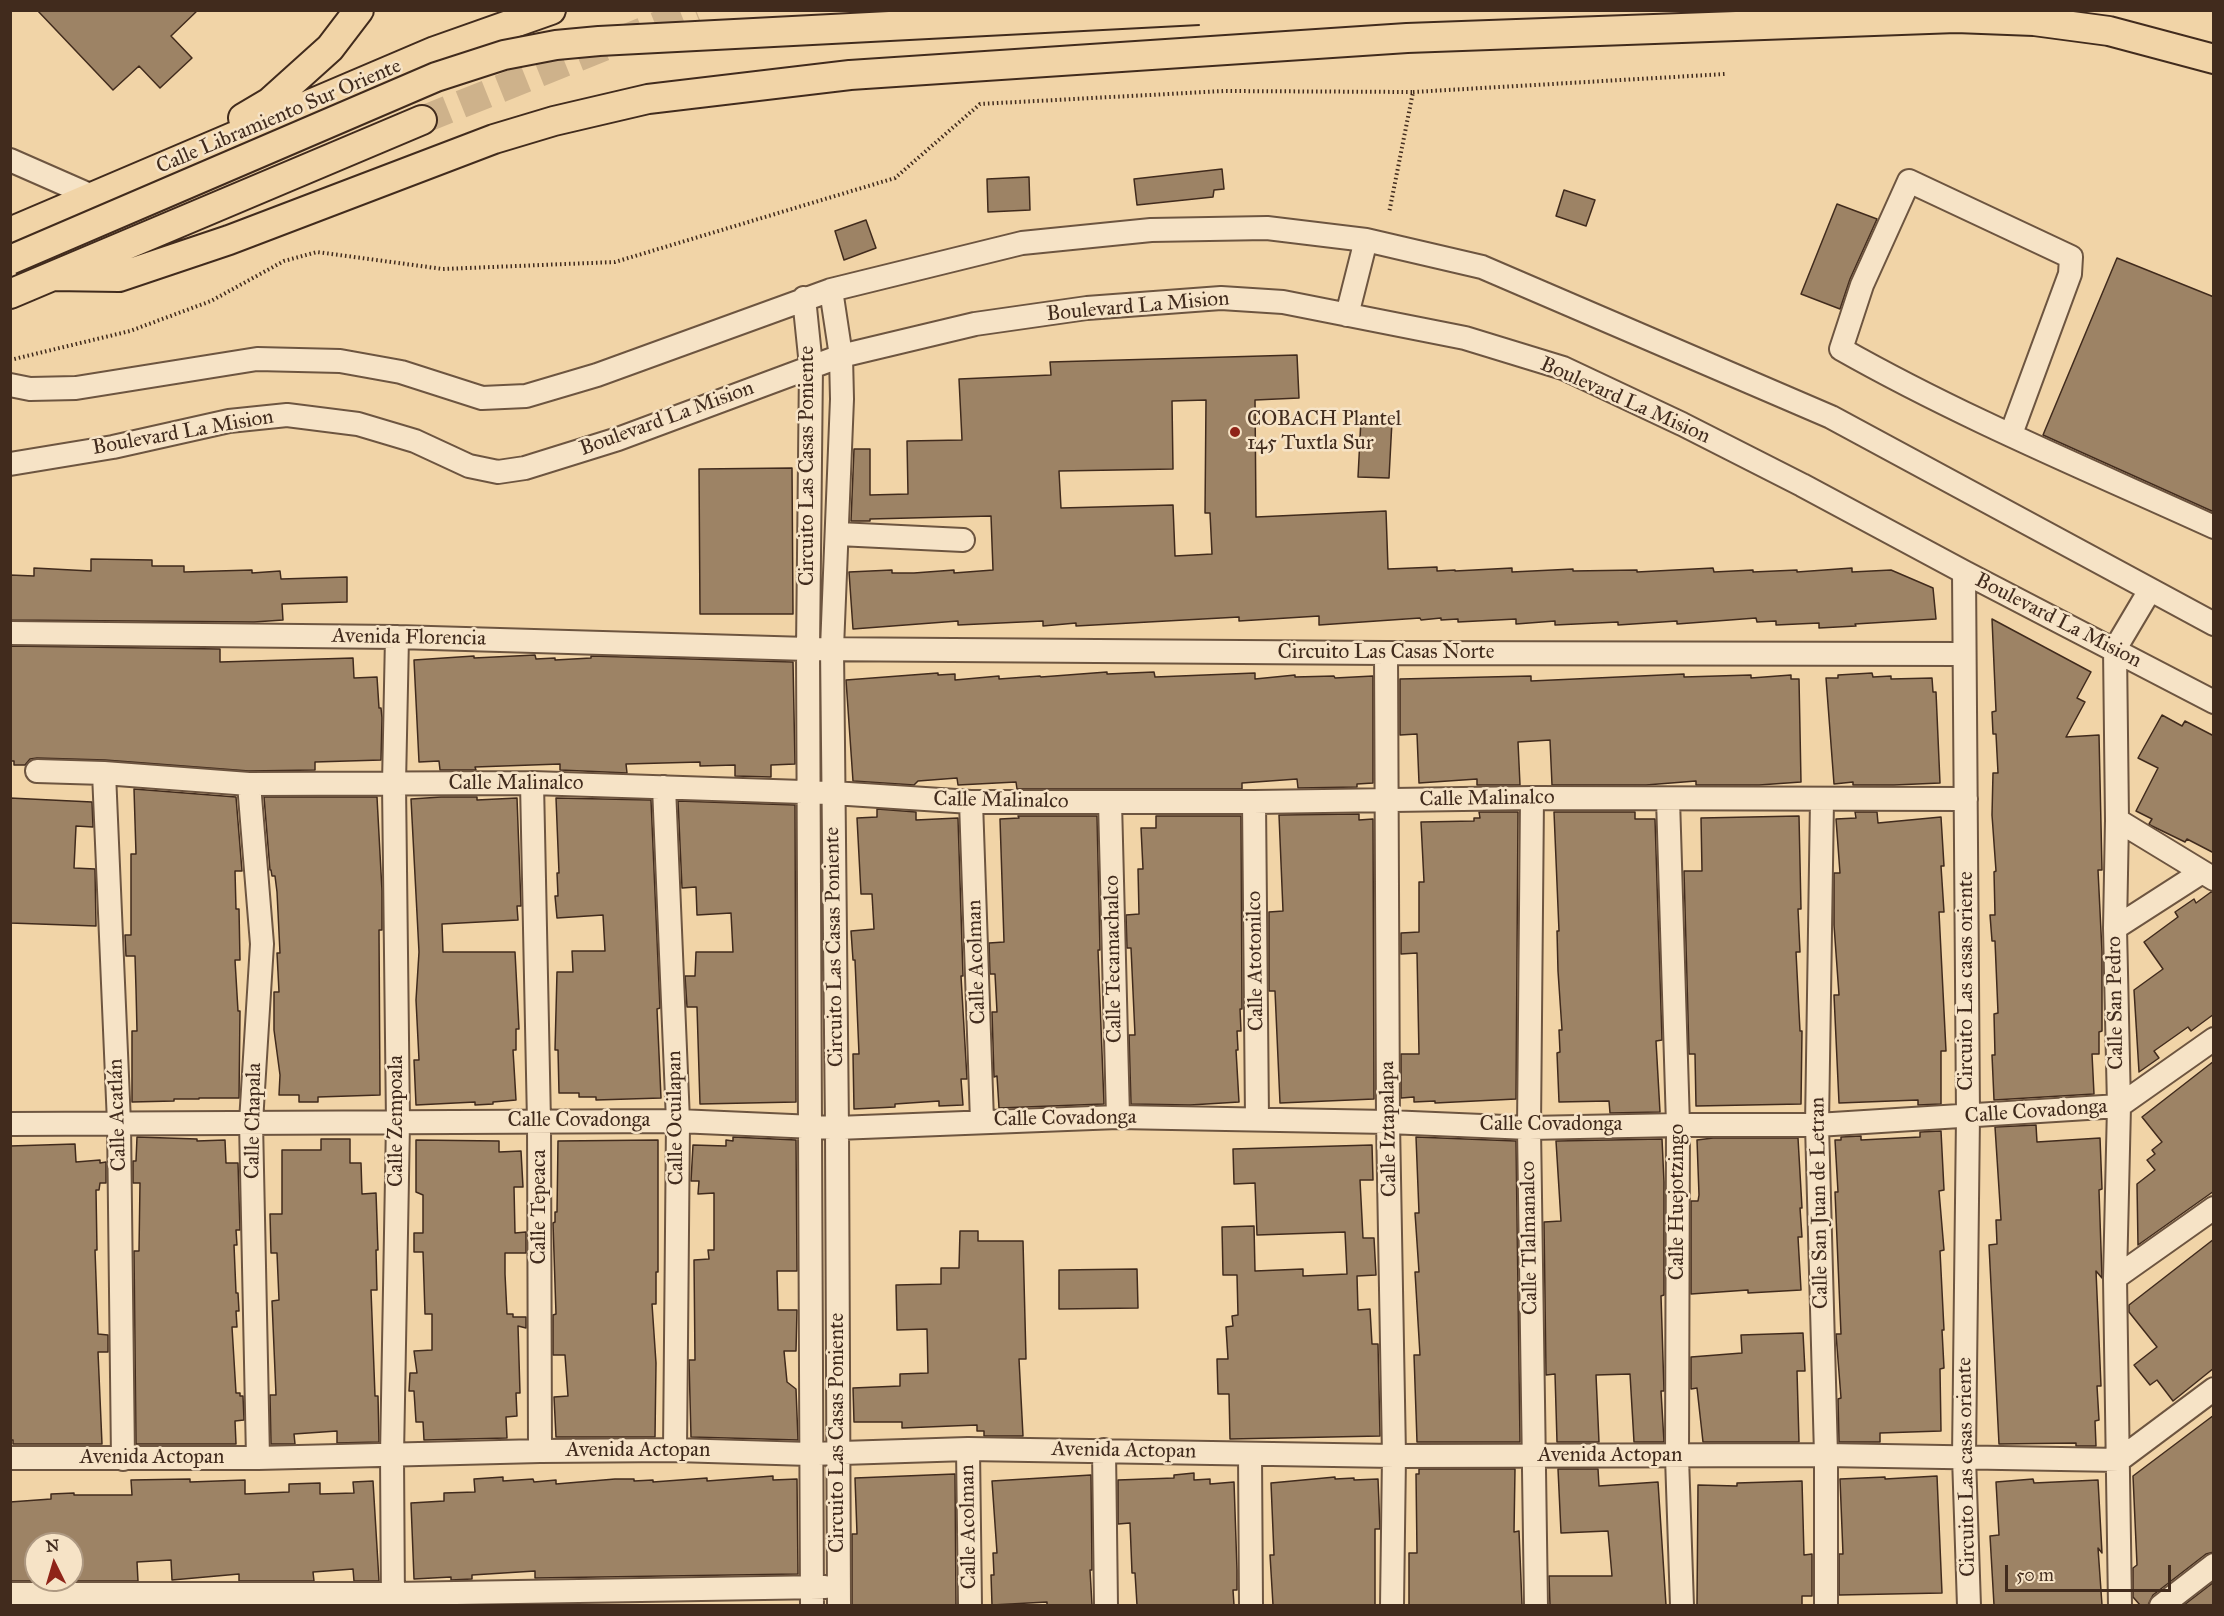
<!DOCTYPE html>
<html>
<head>
<meta charset="utf-8">
<style>
	body { margin:0 }
	#map { position:relative; width:2224px; height:1616px; overflow:hidden; background:#f1d4a7; font-family:"IM FELL Great Primer",serif }
	canvas { display:block }
	.frame { position:absolute; inset:0; border:12px solid #412b1d; pointer-events:none }
	.north { position:absolute; left:24px; top:1532px; width:60px; height:60px; box-sizing:border-box; background:#f6e3c6; border:2px solid #ae9982; border-radius:50%; rotate:355deg; font-size:16px; font-weight:700; line-height:24px; text-align:center; color:#412b1d }
	.north::after { content:''; display:block; margin:auto; width:21px; height:27px; background:#8f2418; clip-path:polygon(50% 0,100% 100%,50% 72%,0 100%) }
	.scale { position:absolute; left:2005px; top:1565px; width:166px; height:27px; box-sizing:border-box; border:3px solid #412b1d; border-top:0; padding-left:8px; font-size:18px; line-height:21px; white-space:nowrap; color:#412b1d; -webkit-text-stroke:4px #f6e3c6; paint-order:stroke }
</style>
</head>
<body>
<div id="map">
<canvas width="2224" height="1616"></canvas>
<div class="frame"></div>
<div class="north">N</div>
<div class="scale">50 m</div>
</div>
<script>
const ctx = document.querySelector('canvas').getContext('2d');
ctx.lineJoin = 'round';
function paint(path, color) {
  ctx.fillStyle = color;
  ctx.fill(path, 'evenodd');
}
function stroke(path, color, width, dash) {
  ctx.strokeStyle = color;
  ctx.lineWidth = width;
  ctx.lineCap = dash ? 'butt' : 'round';
  ctx.setLineDash(dash || []);
  ctx.stroke(path);
}
function write(font, color, halo, rows, align = 'center') {
  ctx.font = font + ' "IM FELL Great Primer",serif';
  ctx.lineWidth = 5;
  ctx.setLineDash([]);
  ctx.textBaseline = 'middle';
  ctx.strokeStyle = halo;
  ctx.fillStyle = color;
  for (const [text, x, y, turn = 0] of rows) {
    ctx.save();
    ctx.translate(x, y);
    ctx.rotate((+turn || 0) * Math.PI / 180);
    ctx.textAlign = isNaN(turn) ? turn : align;
    if (halo) ctx.strokeText(text, 0, 0);
    ctx.fillText(text, 0, 0);
    ctx.restore();
  }
}
const building = new Path2D(`
	M37 10H198L171 36 192 58 160 88 139 66 113 90Z
	M1222 169 1224 189 1214 190 1213 197 1137 205 1134 179Z
	M1029 177 1030 210 988 212 987 179Z
	M1564 190 1595 200 1586 226 1556 216Z
	M1837 204 1877 219 1850 279 1840 309 1801 294Z
	M866 220 876 248 844 260 835 231Z
	M2117 258 2214 297V512L2043 435Z
	M1297 355 1299 398 1255 400 1256 517 1386 511 1388 569 1437 567V571L1455 570V571L1512 568V572L1573 569V571L1637 570V572L1713 568 1714 572 1753 570V572L1797 570V572L1852 568V572L1891 570 1933 588 1936 619 1855 624 1856 626 1819 628V623L1776 625V621L1757 622 1756 618 1677 624V621L1618 625V622L1555 625V621L1516 624V619L1458 622V619L1441 620V618L1421 620 1420 618 1319 625V616L1239 621V617L1076 626V623L1043 626V621L958 625V621L853 629 849 572 892 570V573H914L954 570V573L993 570 991 516 870 519V521H851L854 449H870V495L908 494 907 441 962 440 959 379 1051 375 1050 362ZM1206 400 1205 513H1210L1212 554 1175 556 1173 505 1061 508 1059 471 1173 469 1172 401Z
	M1361 419 1392 421 1389 478 1358 477Z
	M792 468 793 614H700L699 469Z
	M91 559 152 560V566H184V572L252 570V573L280 571 281 579 347 577V602L282 604 283 620 254 622 10 620V575L34 576V568L91 571Z
	M1992 619 2091 672 2077 698 2085 702 2066 737 2099 735 2102 870H2098L2102 952V1031L2099 1032V1054H2092L2094 1094 1994 1100 1992 1055H1995L1994 1014 1998 1013 1995 941H1992L1990 915H1995L1994 872 1996 871 1992 815 1993 773H1998L1996 734H1993L1992 712 1996 711Z
	M10 646 220 649V662L353 658 354 678 377 677 379 708H381L382 718 381 760 315 762V770L249 771 105 760 37 758 30 759 25 765H14V761H10Z
	M535 655 536 659 555 658V660L591 658V656L793 662 795 764 771 765V777L735 776V765L700 766V762L626 764 627 773 560 770V764L475 767 476 770H440L439 761 419 762 414 660 474 656V658Z
	M1107 672V674L1154 672 1155 677 1255 673V679L1295 675V677L1334 676 1335 678 1373 676V783L1357 784V787L1298 788 1297 779 1242 783V789H1017L1016 782 958 785 957 778 918 781 914 785 853 781 846 680 938 673V675L955 674V680L999 676V679L1040 676 1041 677Z
	M1872 673 1873 677 1891 676V679L1932 678 1933 692H1936L1940 783 1894 785H1853V782L1834 784 1826 678H1838V675Z
	M1684 674V677L1751 675V678L1791 675V679H1799L1801 782 1759 785H1696V781L1646 785H1552L1550 740 1518 742 1520 785H1477V779L1419 783 1417 734 1400 735V679L1531 676V681Z
	M2162 715 2182 726 2185 721 2214 736V853L2187 839 2185 842 2152 826 2149 824 2152 819 2136 811 2158 768 2138 758Z
	M134 789 236 797 242 871H235L236 909H239L240 960H235L238 1011H240L239 1098H199V1099H174V1101L132 1102V1031H137L136 989 135 956H126L125 935H131V854H136Z
	M264 797H377L382 891V930H379L380 1095 318 1097V1102H299V1095H279L280 1075 274 1030V992H279L277 953H280L277 892 275 876H272L271 870H270Z
	M441 797H477V800L517 798 521 906H517L518 920 442 924 443 952H515L519 1029H516V1050H513L516 1100 493 1102V1104L475 1105V1102L416 1105 414 1060H419L416 1000 419 952 411 799Z
	M10 798 92 802 93 827 76 826 74 868 95 869 96 926 10 923Z
	M556 798 651 800 660 1008 657 1009 661 1098 596 1100V1097H579V1093H559L558 1050H555L557 972H573L572 951H605L603 915 557 918 555 896H558L557 873H559Z
	M678 801 795 805 796 1102 700 1104 697 1007H687L685 976H695L696 952H733L731 913 697 915 696 887 682 888Z
	M877 809 916 812V820L958 818 963 976H961L967 1079H961L963 1105 939 1106V1101L895 1104V1107L854 1109 853 1054H859L855 960H853L851 931 874 929 872 894H861L857 818 877 817Z
	M1479 812H1518L1516 1099 1435 1103V1101L1414 1102V1097L1401 1098V1054H1419L1417 953 1401 954V933L1419 932V882H1424L1421 822 1474 821V818H1480Z
	M1554 812H1635V819H1655L1662 1040 1656 1041 1660 1112 1610 1113 1609 1101 1559 1102 1557 1053 1560 1052 1559 1030H1562L1558 971 1557 931H1559Z
	M1855 812H1877L1878 823 1941 817 1944 866H1941L1944 912H1939L1946 1051H1941V1104L1918 1105V1100L1839 1103 1834 995H1839L1834 925V873H1840L1836 819 1856 818Z
	M1359 814V820L1373 819 1374 1099 1280 1103 1275 991H1269V912L1283 911 1279 815Z
	M1018 816H1097L1100 950H1098L1104 1104 999 1108 997 1076 994 1077 992 1012H997L995 974H990L989 943 1004 942 1000 819 1019 818Z
	M1156 816H1241L1242 1009H1240L1241 1031H1237L1238 1050H1236L1239 1102 1190 1105 1131 1104 1129 1035H1135L1131 948H1127L1126 915 1139 914 1138 869H1143L1141 828H1156Z
	M1799 816 1801 909H1798L1800 952H1796L1800 1031H1802L1801 1104 1696 1106 1695 1054H1689L1684 871H1702L1701 818Z
	M2211 892H2214V1014L2191 1031 2188 1027 2154 1051 2159 1058 2139 1072 2134 990 2163 969 2144 942 2178 917 2175 912 2194 899 2196 903Z
	M2214 1061V1191L2138 1245 2137 1184 2155 1170 2147 1160 2155 1154 2152 1150 2162 1142 2142 1117Z
	M2036 1125 2037 1142 2100 1138 2102 1189 2099 1190 2102 1278 2096 1271 2101 1386H2097L2099 1420 2095 1421 2096 1446H2076V1443L1999 1444 1989 1245 1997 1244 1996 1220H2001L1995 1127Z
	M1941 1131 1944 1190 1939 1191 1944 1250 1940 1251 1944 1330H1942L1944 1368 1940 1369 1941 1431 1880 1433V1442H1839L1838 1399 1841 1398 1836 1334H1841L1835 1192H1838L1835 1140H1841V1137L1861 1136V1140L1920 1137V1132Z
	M137 1137 197 1139V1141L225 1140 226 1163H238L240 1230H236L237 1245H234L236 1293H238L239 1311H236L237 1327H232L236 1393H240V1396H243L244 1420 235 1421 236 1444H136L134 1251H139L140 1183H133V1161H136Z
	M733 1137 796 1140 797 1271H777L778 1310H797L796 1351H784L787 1382 796 1389 798 1440 691 1437 689 1360H695L694 1260 709 1259 708 1250H714V1193L698 1194 699 1181H691L693 1145 726 1146V1140L733 1141Z
	M1416 1137 1516 1141 1520 1442H1417L1414 1355H1420L1415 1272H1419L1415 1213H1419Z
	M1713 1138H1798L1802 1208H1800L1802 1237H1798L1801 1290 1748 1293V1290L1691 1294V1201H1698L1699 1195 1697 1140Z
	M321 1139H350V1163H361L362 1194 376 1193 378 1250H376L377 1290H371L375 1396H378L379 1442 337 1443V1431L294 1434 295 1444H271L270 1395H276L272 1301 279 1300 277 1253H271L270 1214H282V1150H321Z
	M1662 1139 1664 1182V1295L1661 1296 1664 1391H1661L1664 1442H1634L1630 1374 1596 1375 1599 1442H1557L1555 1374 1546 1375 1544 1222 1561 1221 1556 1141Z
	M416 1140 499 1141V1152L521 1151 523 1187H514L515 1233 526 1232V1253H505V1274L507 1314H513V1317H526V1328L518 1326 520 1393H516L517 1416 506 1417 507 1438 424 1440 423 1422H416L414 1391H409L410 1373H417L414 1351 432 1350V1314H425L423 1252H414V1233H423V1195L416 1192Z
	M658 1140V1272H656V1304H652L656 1363 655 1437H556L554 1397 568 1396 565 1355H553V1315L556 1314 553 1223 555 1222V1212H557L558 1141Z
	M75 1144 76 1162 100 1160V1163L106 1162V1183H100L99 1190H96L97 1250H95L98 1334 108 1335V1352H98L102 1444H13V1440H10V1146Z
	M1372 1145 1373 1180H1360L1363 1238H1374L1376 1275 1357 1276 1358 1310 1370 1309 1372 1344H1378L1380 1436 1230 1439 1229 1394H1218L1217 1359H1228L1226 1327 1233 1326 1232 1316 1238 1315 1237 1275H1223L1222 1227 1254 1226 1255 1271 1303 1269V1276L1347 1274 1345 1232 1257 1235 1255 1183 1234 1184 1233 1149Z
	M960 1231H978V1241H1023L1026 1359H1019L1023 1436H984V1431H977V1425L902 1428V1422H854L853 1388 900 1386V1374L928 1373 927 1329 897 1330 896 1285 941 1284V1268H959Z
	M2214 1239V1368L2173 1401 2157 1380 2150 1385 2134 1365 2157 1347 2129 1312V1305Z
	M1137 1269 1138 1308 1059 1309V1270Z
	M1803 1333 1805 1371H1797L1799 1442H1703L1697 1388 1691 1389V1357L1742 1353 1741 1335Z
	M2214 1415V1552L2206 1554 2153 1595 2148 1605H2140L2133 1597V1568L2137 1565 2133 1476Z
	M1419 1469H1515L1514 1532 1519 1531 1522 1605H1409V1553H1417L1416 1474H1419Z
	M1558 1469H1598L1599 1486 1658 1482 1666 1605H1550L1549 1576H1612L1608 1531 1561 1533Z
	M1194 1473V1480L1210 1479V1484L1234 1482 1237 1570V1590H1233L1234 1605H1137L1135 1573H1132L1130 1523 1118 1524V1480L1174 1478V1475Z
	M955 1474 956 1605H852V1534H857L855 1478Z
	M1091 1475 1092 1570H1090L1092 1605H1047V1602L992 1605 991 1575H994L993 1553H997L992 1481Z
	M773 1476V1480L797 1479 798 1574 535 1578V1571L472 1575V1579L451 1580V1577L414 1579 411 1503 444 1501V1493L475 1492 474 1479 503 1477V1481L533 1479 534 1482 556 1480V1484L615 1479H634V1481L653 1480V1482L707 1478V1481Z
	M1937 1476 1942 1593 1839 1595V1554H1843L1840 1479 1885 1477V1479Z
	M1335 1477V1479L1354 1478V1480L1378 1479 1380 1529H1375V1605H1273L1270 1555H1274L1271 1483Z
	M190 1479V1482L245 1480V1494L289 1492V1484L320 1483V1494L354 1493 353 1482 373 1481 379 1581H354L353 1569 313 1572 314 1581H239V1574L172 1580 171 1560 137 1562 138 1581H75L72 1544H36V1581H10V1502L51 1499V1494L74 1493V1495H132L131 1480Z
	M2033 1479 2034 1483 2098 1480 2102 1553 2098 1548 2102 1605H1994L1990 1536 1999 1535 1996 1482Z
	M1802 1481 1804 1555 1812 1554V1596H1802V1605H1697L1698 1485 1737 1486V1483Z
	M2214 1582V1605H2184Z`);
paint(building, '#9d8365');
stroke(building, '#412b1d', 1.5);
stroke(new Path2D(`
	M422 120 696 10`), '#ceb28b', 28, [28, 14]);
const minor = new Path2D(`
	M10 160 92 196
	M831 290 841 356 842 399 832 648 837 1128 839 1606
	M804 298 811 366 808 649 812 1606
	M1347 315 1366 240
	M10 385 30 389 76 388 257 359 340 361 401 372 482 398 526 396 597 375 831 290 1022 243 1151 230 1267 228 1366 240 1482 267 1831 417 2214 624
	M2011 434 2070 274 2071 257 1909 181 1862 285 1841 349C1961 417 2089 470 2214 527
	M10 464 113 447 229 421 287 415 358 424 415 441 469 466 498 472 525 468 618 439 841 356 975 324 1087 308 1221 298 1283 302 1465 338 1563 368 1682 424 1802 485 1964 572 2214 702
	M838 534 963 540
	M1964 572 1968 1116 1964 1457 1969 1606
	M10 633 397 637 808 649 1386 653 1964 654
	M1386 653 1388 1122 1394 1456 1392 1606
	M37 771 104 773 249 784 532 783 833 793 971 802H1254L1532 798 1966 799
	M104 773 119 1123 123 1459
	M532 783 539 1122 540 1451
	M249 784 262 944 251 1122 258 1458
	M664 787 678 1121 675 1450
	M1532 798 1529 1128 1536 1606
	M1668 799 1678 1125 1677 1457 1682 1606
	M1822 800 1817 1125 1826 1455V1606
	M971 802 982 1121
	M1110 802 1118 1117
	M1254 802 1257 1119
	M2117 820 2214 879
	M2115 928 2202 872
	M10 1124 678 1121 837 1128 1118 1117 1388 1122 1529 1128 1678 1125H1817L2119 1106 2214 1039
	M2115 1278 2214 1208
	M968 1449 970 1606
	M1104 1450 1106 1606
	M1250 1454 1251 1606
	M10 1458H258L540 1451 675 1450 810 1454 968 1449 1394 1456 1826 1455 2119 1460 2214 1389
	M10 1594H394L825 1587
	M393 1606 392 1455 398 1122 394 784 397 637
	M2120 1606 2115 1278 2119 1106 2115 928 2117 820 2115 649 2150 590
	M2161 1606 2214 1565`);
const major = new Path2D(`
	M243 118 270 102 330 48 359 10
	M10 232 435 51 551 10
	M53 276 119 277 229 240 494 139 554 121 648 99 850 75 1407 38 1956 18 2034 21 2109 31 2214 59
	M10 294 422 120`);
stroke(minor, '#6d5540', 26);
stroke(major, '#412b1d', 32);
stroke(new Path2D(`
	M1413 92 1725 74
	M10 360 130 331 211 301 284 261 317 252 443 269 615 262 895 178 980 104 1224 91 1413 92 1389 213`), '#412b1d', 4, [1.5, 3]);
stroke(minor, '#f6e3c6', 22);
stroke(major, '#f1d4a7', 28);
const majorBridge = new Path2D(`
	M10 260 436 77 504 55 556 45 599 41 1199 10`);
stroke(majorBridge, '#412b1d', 32, []);
stroke(majorBridge, '#f1d4a7', 28);
for (const [x, y, r, color] of [
	[1235,432,6,"#8f2418"]
]) {
  const dot = new Path2D();
  dot.arc(x, y, r, 0, 2 * Math.PI);
  ctx.fillStyle = color;
  ctx.fill(dot);
  stroke(dot, '#f6e3c6', 2);
}
write('21px', '#412b1d', '#f6e3c6', [
	["Calle Libramiento Sur Oriente",279,117,-23],
	["Boulevard La Mision",1138,307,-5],
	["Boulevard La Mision",1625,401,24],
	["Boulevard La Mision",667,419,-20],
	["Boulevard La Mision",183,433,-10],
	["Circuito Las Casas Poniente",808,466,-90],
	["Boulevard La Mision",2058,621,27],
	["Avenida Florencia",409,638,1],
	["Circuito Las Casas Norte",1386,653],
	["Calle Malinalco",516,784],
	["Calle Malinalco",1487,799,-1],
	["Calle Malinalco",1001,801,1],
	["Circuito Las Casas Poniente",835,947,-91],
	["Calle Tecamachalco",1114,959,-91],
	["Calle Atotonilco",1256,961,-91],
	["Calle Acolman",977,962,-92],
	["Circuito Las casas oriente",1967,981,-90],
	["Calle San Pedro",2116,1003,-91],
	["Calle Covadonga",2036,1112,-4],
	["Calle Acatlán",118,1115,-92],
	["Calle Ocuilapan",676,1118,-91],
	["Calle Covadonga",1065,1119,-1],
	["Calle Chapala",254,1121,-89],
	["Calle Zempoala",397,1121,-90],
	["Calle Covadonga",579,1121],
	["Calle Covadonga",1551,1125],
	["Calle Iztapalapa",1389,1129,-91],
	["Calle Huejotzingo",1678,1202,-90],
	["Calle San Juan de Letran",1820,1203,-91],
	["Calle Tepeaca",540,1207,-90],
	["Calle Tlalmanalco",1530,1238,-91],
	["Circuito Las Casas Poniente",838,1433,-90],
	["Avenida Actopan",638,1451],
	["Avenida Actopan",1124,1451,1],
	["Avenida Actopan",1610,1456],
	["Avenida Actopan",152,1458],
	["Circuito Las casas oriente",1967,1467,-91],
	["Calle Acolman",969,1527,-91]
]);
write('21px', '#412b1d', '#f6e3c6', [
	["COBACH Plantel",1247,420],
	["145 Tuxtla Sur",1247,444]
], 'left');
</script>
</body>
</html>
